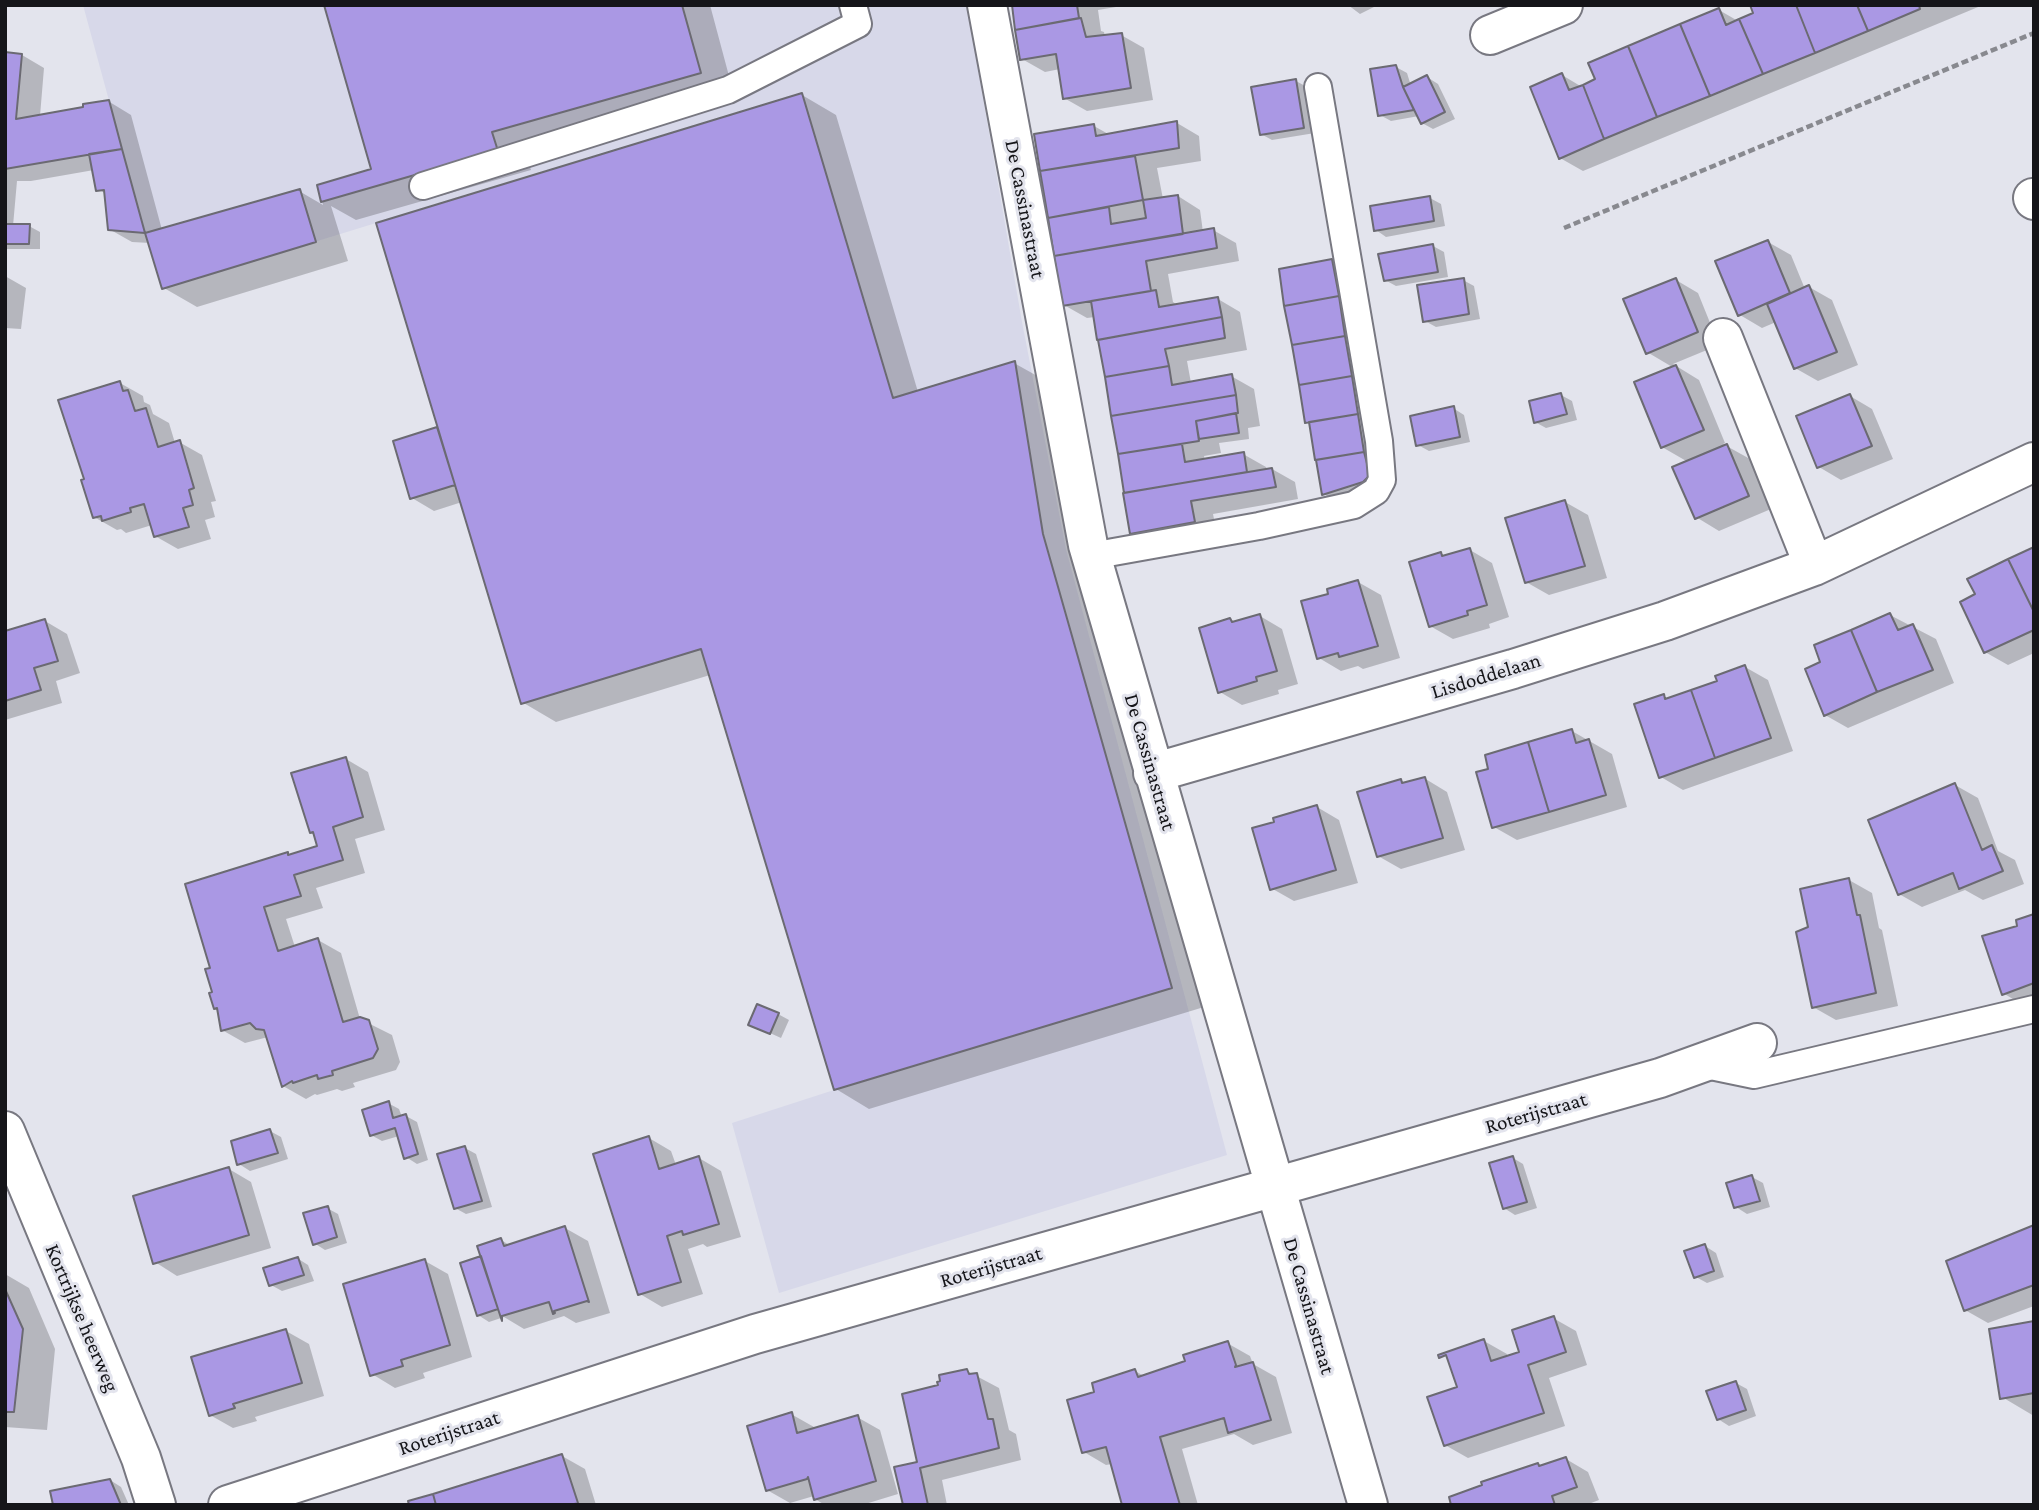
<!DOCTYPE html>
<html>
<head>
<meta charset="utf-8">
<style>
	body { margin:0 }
	#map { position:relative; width:2039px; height:1510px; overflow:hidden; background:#e3e4ed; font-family:"Crimson Pro",serif }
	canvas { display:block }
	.frame { position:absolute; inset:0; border:7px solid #151519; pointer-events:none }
</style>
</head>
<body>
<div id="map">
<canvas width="2039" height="1510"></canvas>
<div class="frame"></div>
</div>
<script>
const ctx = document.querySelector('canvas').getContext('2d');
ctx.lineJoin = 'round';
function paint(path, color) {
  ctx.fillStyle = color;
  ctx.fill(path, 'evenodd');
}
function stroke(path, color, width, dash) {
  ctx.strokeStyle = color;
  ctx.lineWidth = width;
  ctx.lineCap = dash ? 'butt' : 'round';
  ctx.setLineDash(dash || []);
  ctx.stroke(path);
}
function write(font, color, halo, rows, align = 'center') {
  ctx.font = font + ' "Crimson Pro",serif';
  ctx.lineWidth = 6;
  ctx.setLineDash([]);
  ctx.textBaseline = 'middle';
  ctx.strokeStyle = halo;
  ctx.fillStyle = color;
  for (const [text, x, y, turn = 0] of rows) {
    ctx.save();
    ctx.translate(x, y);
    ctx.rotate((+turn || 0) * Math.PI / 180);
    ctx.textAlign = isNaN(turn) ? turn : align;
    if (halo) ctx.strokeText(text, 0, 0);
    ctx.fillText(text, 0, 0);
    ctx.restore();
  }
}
paint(new Path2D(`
	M83 5H967L1022 322 1066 549 1227 1155 779 1293 732 1123 834 1090 701 649 521 704 376 223 162 289 145 233Z`), '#d7d8e9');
paint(new Path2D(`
	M326 5H710L733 91 525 151 531 170 356 220 331 206 348 261 197 307 164 288 150 243 132 242 109 229 106 194 98 189 94 170 31 181H17L13 226H29L40 232V249H5V55H22L44 68 40 116 85 108 108 101 131 115 162 230 299 191 323 205 319 186 374 170Z
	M1013 5H1128L1098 10 1101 31 1104 32 1105 37 1121 35 1144 48 1153 100 1087 111 1064 98 1060 69 1045 72 1022 59Z
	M1348 5H1376V6L1360 14Z
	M1752 5H1983L1583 171 1560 158 1562 75 1582 87 1597 80 1719 10 1738 21 1755 14Z
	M1396 67 1407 73 1411 86 1427 77 1438 84 1455 119 1433 129 1422 123 1419 116 1391 121 1380 115Z
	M1296 81 1307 87 1315 133 1272 140 1261 134Z
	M802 95 836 115 918 392 1014 363 1048 382 1204 1007 869 1109 836 1089 710 675 556 722 522 702 462 502 434 511 412 498 437 429 440 431Z
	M1177 123 1199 136 1201 161 1157 168 1163 199 1178 196 1200 210 1203 232 1213 230 1236 243 1239 261 1168 274 1173 302 1179 306 1218 299 1240 312 1247 350 1187 361 1191 383 1231 376 1254 389 1260 426 1248 428 1249 439 1219 443 1221 453 1204 456 1205 461 1243 454 1266 467 1267 470 1272 469 1295 482 1298 499 1213 514 1217 534 1154 546 1131 533 1095 317 1087 318 1064 305 1036 135 1094 126 1110 135Z
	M1430 198 1441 204 1445 226 1386 237 1376 230Z
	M1768 242 1791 255 1805 289 1809 287 1832 300 1858 365 1818 381 1795 368 1776 322 1762 328 1740 315Z
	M1433 246 1444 252 1448 277 1396 286 1385 280Z
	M1331 261 1342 267 1380 482 1334 500 1324 494 1311 425 1306 422Z
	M5 276 26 288 21 329 5 328Z
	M1463 280 1474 286 1480 319 1436 327 1425 321Z
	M1676 280 1698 293 1719 345 1673 364 1699 380 1725 443 1723 444 1750 459 1771 509 1719 531 1696 517 1688 462 1662 447 1674 368 1647 352Z
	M120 383 143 396 144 402 150 405 153 414 169 423 175 443 179 442 202 455 216 501 211 502 215 517 205 520 211 539 178 549 155 536 152 525 126 533 121 529 117 530 94 517 86 480Z
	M1561 395 1572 401 1577 420 1546 428 1535 422Z
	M1850 396 1872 409 1893 459 1841 480 1819 467Z
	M1453 408 1464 415 1470 442 1429 451 1418 445Z
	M1565 502 1588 515 1607 578 1549 595 1526 582Z
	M2034 549V653L2008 665 1985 652 1977 595Z
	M1470 550 1492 563 1509 617 1489 624 1490 628 1453 639 1430 626 1440 554 1446 557Z
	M1358 582 1381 595 1400 658 1363 669 1358 666 1341 671 1319 658 1330 595Z
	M1890 615 1936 639 1954 683 1848 728 1825 715 1823 663Z
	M1260 616 1282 629 1298 684 1278 690 1279 694 1242 705 1220 692 1230 620 1235 623Z
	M45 621 67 634 80 673 56 681 62 703 5 720V633Z
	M1745 667 1768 680 1793 751 1683 790 1661 777 1663 696 1669 699 1719 682Z
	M1572 731 1612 754 1627 807 1517 840 1494 827Z
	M346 759 368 772 385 830 355 839 365 873 316 888 323 908 286 919 295 947 318 940 341 953 360 1019 392 1035 400 1062 396 1070 353 1083 355 1087 342 1091 337 1089 317 1095 315 1094 306 1099 283 1086 268 1037 245 1043 222 1030 219 1010 216 1008 213 969 287 854 291 856 320 847 316 835 311 832Z
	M1424 778 1447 792 1465 850 1401 869 1378 856 1401 781 1406 784Z
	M1955 785 1978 798 1998 851 2015 860 2024 884 1983 900 1965 890 1922 907 1899 894Z
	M1317 807 1339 820 1358 883 1294 901 1271 888Z
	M1849 880 1872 893 1879 928 1882 930 1898 1006 1836 1020 1813 1007 1810 928Z
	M2034 916V1004L2026 1007 2003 993 2019 927Z
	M778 1014 789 1020 781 1038 750 1024Z
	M388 1103 399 1109 402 1117 406 1116 417 1122 428 1160 417 1164 406 1157 399 1136 382 1141 371 1135Z
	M270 1131 281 1137 288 1159 250 1171 239 1164Z
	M649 1138 671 1151 676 1165 699 1158 721 1171 741 1237 707 1247 703 1244 688 1249 703 1294 662 1307 640 1294Z
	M465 1148 476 1154 492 1207 466 1214 455 1208Z
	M1513 1158 1523 1164 1537 1208 1515 1215 1504 1208Z
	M229 1169 251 1182 271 1248 177 1276 155 1262Z
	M1752 1177 1763 1183 1770 1207 1747 1214 1736 1207Z
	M327 1208 338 1214 347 1243 325 1250 314 1243Z
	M2034 1227V1306L1988 1323 1965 1310Z
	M565 1228 588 1241 610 1313 576 1323 564 1316 524 1329 504 1317 489 1322 478 1315 483 1257 501 1240 511 1246Z
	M1705 1246 1716 1253 1724 1277 1707 1283 1696 1277Z
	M297 1258 308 1265 314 1281 282 1291 271 1285Z
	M425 1261 448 1274 472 1357 423 1373 425 1378 395 1388 372 1374Z
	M5 1274 29 1288 55 1349 47 1430 5 1427Z
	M1553 1318 1576 1331 1587 1365 1549 1378 1565 1426 1468 1458 1445 1445 1460 1388 1484 1341 1507 1354 1508 1357 1521 1353Z
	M2034 1323V1416L2002 1397Z
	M286 1331 309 1344 324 1396 255 1417 257 1421 233 1428 210 1415Z
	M1227 1343 1250 1356 1253 1364 1276 1377 1292 1433 1253 1445 1234 1434 1182 1449 1198 1505H1124L1112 1464 1106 1465 1084 1452 1096 1393 1135 1371 1144 1376 1187 1363Z
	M967 1371 999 1388 1009 1430 1016 1434 1021 1460 942 1480 947 1505H904L919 1463 941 1387Z
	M1736 1383 1747 1389 1756 1416 1729 1426 1718 1419Z
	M791 1414 814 1427 815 1430 857 1417 880 1430 898 1494 862 1505H825L815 1499 814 1496 790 1503 767 1490Z
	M562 1456 585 1469 596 1505H402Z
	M1566 1459 1588 1472 1599 1500 1586 1505H1453L1538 1465 1542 1467Z
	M110 1480 121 1487 129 1505H55Z`), '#0003');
const building = new Path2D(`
	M324 5H682L701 73 492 132 498 151 321 202 317 185 371 169Z
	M1012 5H1077L1079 18 1015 30Z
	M1750 5H1796L1815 53 1763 74 1739 19 1753 13Z
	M1796 5H1857L1868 31 1815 53Z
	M1857 5H1919L1920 9 1868 31Z
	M1719 8 1726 25 1739 19 1763 74 1710 96 1680 24Z
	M1081 18 1086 37 1122 33 1131 88 1063 99 1056 54 1020 60 1015 30Z
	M1680 24 1710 96 1657 117 1628 46Z
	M1628 46 1657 117 1604 139 1583 85 1595 79 1588 63Z
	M5 52 22 54 16 119 83 107V104L109 100 122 149 5 169Z
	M1396 65 1403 87 1414 110 1378 116 1370 69Z
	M1562 73 1569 90 1583 85 1604 139 1559 159 1530 87Z
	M1427 75 1445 112 1421 124 1403 87Z
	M1296 79 1304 128 1260 135 1251 87Z
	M802 93 893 398 1015 361 1043 534 1172 988 834 1090 701 649 521 704 376 223Z
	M1177 121 1179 148 1040 171 1034 134 1094 124 1096 136Z
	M122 149 145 233 108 230 104 190 96 191 89 154Z
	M1135 156 1143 200 1048 218 1040 171Z
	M300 189 316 242 162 289 145 233Z
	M1178 195 1183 234 1054 256 1048 218 1109 207 1111 224 1146 218 1143 200Z
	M1430 196 1434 221 1374 231 1370 206Z
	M5 224H30L29 244H5Z
	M1214 228 1217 248 1146 261 1151 291 1062 306 1054 256Z
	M1768 240 1790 293 1738 316 1715 261Z
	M1433 244 1438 272 1384 281 1378 254Z
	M1332 259 1339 296 1284 306 1279 269Z
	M1464 278 1469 314 1423 322 1417 285Z
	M1676 278 1698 332 1646 354 1623 299Z
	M1809 285 1837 352 1794 369 1767 304Z
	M1156 290 1159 307 1218 297 1222 317 1097 340 1091 301Z
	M1339 296 1345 336 1292 345 1284 306Z
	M1222 317 1225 338 1165 349 1169 366 1105 377 1098 340Z
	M1345 336 1352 376 1299 385 1292 345Z
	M1676 365 1704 430 1661 448 1634 382Z
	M1169 366 1172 385 1232 374 1236 395 1111 416 1105 377Z
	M1352 376 1358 414 1305 423 1299 385Z
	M120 381 123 391 128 390 135 411 146 408 158 447 180 440 194 488 189 490 193 505 183 508 189 527 154 537 144 504 130 508 131 512 102 521 101 516 93 518 81 480 84 479 58 400Z
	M1561 393 1567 414 1534 423 1529 401Z
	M1850 394 1872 446 1817 468 1796 416Z
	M1236 395 1238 413 1196 421 1199 441 1118 454 1111 416Z
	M1454 406 1460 437 1416 446 1410 416Z
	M1236 413 1239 433 1199 439 1196 421Z
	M1358 414 1364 452 1315 460 1309 422Z
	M437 427 455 485 410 499 393 441Z
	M1182 444 1185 462 1244 452 1247 472 1124 493 1118 454Z
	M1727 444 1749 496 1695 519 1672 467Z
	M1364 452 1370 475 1363 482 1322 495 1316 460Z
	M1272 468 1276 487 1191 501 1195 522 1130 534 1123 493Z
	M1565 500 1585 566 1525 583 1505 518Z
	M2034 547V612L2008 559Z
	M1470 548 1487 605 1467 611 1468 615 1429 627 1409 562 1441 552 1442 556Z
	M2008 559 2034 612V630L1984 653 1960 602 1975 594 1967 579Z
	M1358 580 1378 646 1339 657 1338 653 1317 659 1301 601 1328 594 1327 589Z
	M1890 613 1898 630 1913 624 1933 670 1877 692 1851 630Z
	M1260 614 1277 671 1256 677 1257 681 1218 693 1199 628 1230 618 1232 622Z
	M45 619 58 661 34 668 41 690 5 701V631Z
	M1851 630 1877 692 1824 716 1805 669 1820 662 1814 645Z
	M1745 665 1771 738 1715 758 1691 690 1717 681 1715 676Z
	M1691 690 1715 758 1659 778 1634 704 1664 694 1665 699Z
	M1572 729 1576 743 1589 739 1606 795 1549 812 1528 742Z
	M1528 742 1549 812 1492 828 1476 772 1488 769 1485 755Z
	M346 757 363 817 333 827 343 860 294 875 301 896 264 907 278 951 318 938 343 1022 360 1017 369 1020 378 1049 373 1058 332 1071 333 1075 318 1079 317 1075 293 1083 292 1081 282 1087 264 1030 256 1029 250 1023 221 1031 217 1008 214 1009 209 993 212 992 205 969 210 968 185 884 288 852V855L317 846 313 832 310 833 291 773Z
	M1425 777 1443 838 1377 857 1357 792 1401 779 1402 783Z
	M1955 783 1982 850 1992 845 2003 871 1959 889 1953 873 1898 895 1868 820Z
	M1317 805 1336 870 1270 890 1252 828 1274 822 1273 818Z
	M1849 878 1857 915H1860L1876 993 1812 1008 1796 932 1808 927 1800 889Z
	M2034 914V983L2002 995 1982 936 2017 926 2016 920Z
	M757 1004 779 1013 770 1034 748 1025Z
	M389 1101 393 1118 406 1114 418 1154 404 1159 395 1128 370 1136 362 1110Z
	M270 1129 278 1153 237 1165 231 1141Z
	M649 1136 659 1169 699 1156 719 1224 683 1235 682 1231 667 1236 681 1282 638 1295 593 1154Z
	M465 1146 482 1201 454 1209 437 1154Z
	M1513 1156 1527 1202 1503 1209 1489 1163Z
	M229 1167 249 1235 153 1264 133 1196Z
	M1752 1175 1760 1201 1734 1208 1726 1183Z
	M328 1206 337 1237 313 1245 303 1213Z
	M2034 1225V1285L1964 1311 1946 1261Z
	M565 1226 589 1302 587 1301 554 1311 555 1313 553 1314 549 1302 502 1316V1321L477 1246 501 1238 504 1246Z
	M1705 1244 1714 1271 1694 1278 1684 1251Z
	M481 1256 498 1309 477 1316 460 1263Z
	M298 1257 304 1275 269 1286 263 1268Z
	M425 1259 450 1345 401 1360 403 1366 370 1376 343 1284Z
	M5 1289 23 1329 14 1412H5Z
	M1554 1316 1566 1352 1528 1365 1544 1413 1444 1446 1427 1397 1457 1387 1446 1355 1439 1358 1438 1355 1484 1339 1491 1361 1519 1352 1512 1330Z
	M2034 1321V1393L2000 1399 1989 1329Z
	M286 1329 302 1383 233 1404 235 1408 209 1416 191 1357Z
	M1228 1341 1236 1365 1235 1367 1253 1362 1271 1420 1228 1433 1224 1418 1160 1437 1180 1505H1122L1106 1447 1082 1453 1067 1400 1094 1392 1092 1383 1135 1369 1138 1377 1185 1361 1183 1355Z
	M967 1369 969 1374 977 1373 988 1419H993L999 1448 920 1468 928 1505H903L894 1467 917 1462 902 1394 938 1385 937 1382 940 1381 939 1375Z
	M1736 1381 1746 1410 1717 1420 1706 1391Z
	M792 1412 797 1433 858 1415 876 1481 814 1500 808 1477 807 1479 766 1491 747 1426Z
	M562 1454 578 1503 571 1505H436L433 1494Z
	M1566 1457 1577 1487 1552 1496 1555 1505H1451L1449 1497 1482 1485 1481 1482 1538 1463 1539 1466Z
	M110 1479 121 1505H53L50 1491Z
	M433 1494 436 1505H409L408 1501Z`);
paint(building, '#aa98e4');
stroke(building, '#6b6a72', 2);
const service = new Path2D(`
	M423 186 728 90 858 24 853 5
	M1091 556 1259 526 1354 505 1376 491 1382 480 1379 441 1318 87
	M1701 1064 1754 1075 2034 1009`);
const minor = new Path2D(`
	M987 5 1088 545 1368 1505
	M1490 35 1563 5
	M2033 198 2034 200
	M1723 338 1814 566
	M1153 773 1513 669 1665 621 1814 566 2034 462
	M228 1505 755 1334 1660 1078 1757 1043`);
const tertiary = new Path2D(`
	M5 1131 141 1458 156 1505`);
stroke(service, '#787881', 30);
stroke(minor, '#787881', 42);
stroke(tertiary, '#787881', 42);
stroke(new Path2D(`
	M1564 228 2034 33`), '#88898f', 4.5, [7, 3.5]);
stroke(service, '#fff', 26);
stroke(minor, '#fff', 38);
stroke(tertiary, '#fff', 38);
write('21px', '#151519', '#e3e4ed', [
	["De Cassinastraat",1025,209,79],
	["Lisdoddelaan",1486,676,-17],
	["De Cassinastraat",1150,762,74],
	["Roterijstraat",1536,1113,-16],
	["Roterijstraat",991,1267,-16],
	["De Cassinastraat",1309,1306,74],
	["Kortrijkse heerweg",82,1318,67],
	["Roterijstraat",449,1433,-18]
]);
</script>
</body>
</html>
